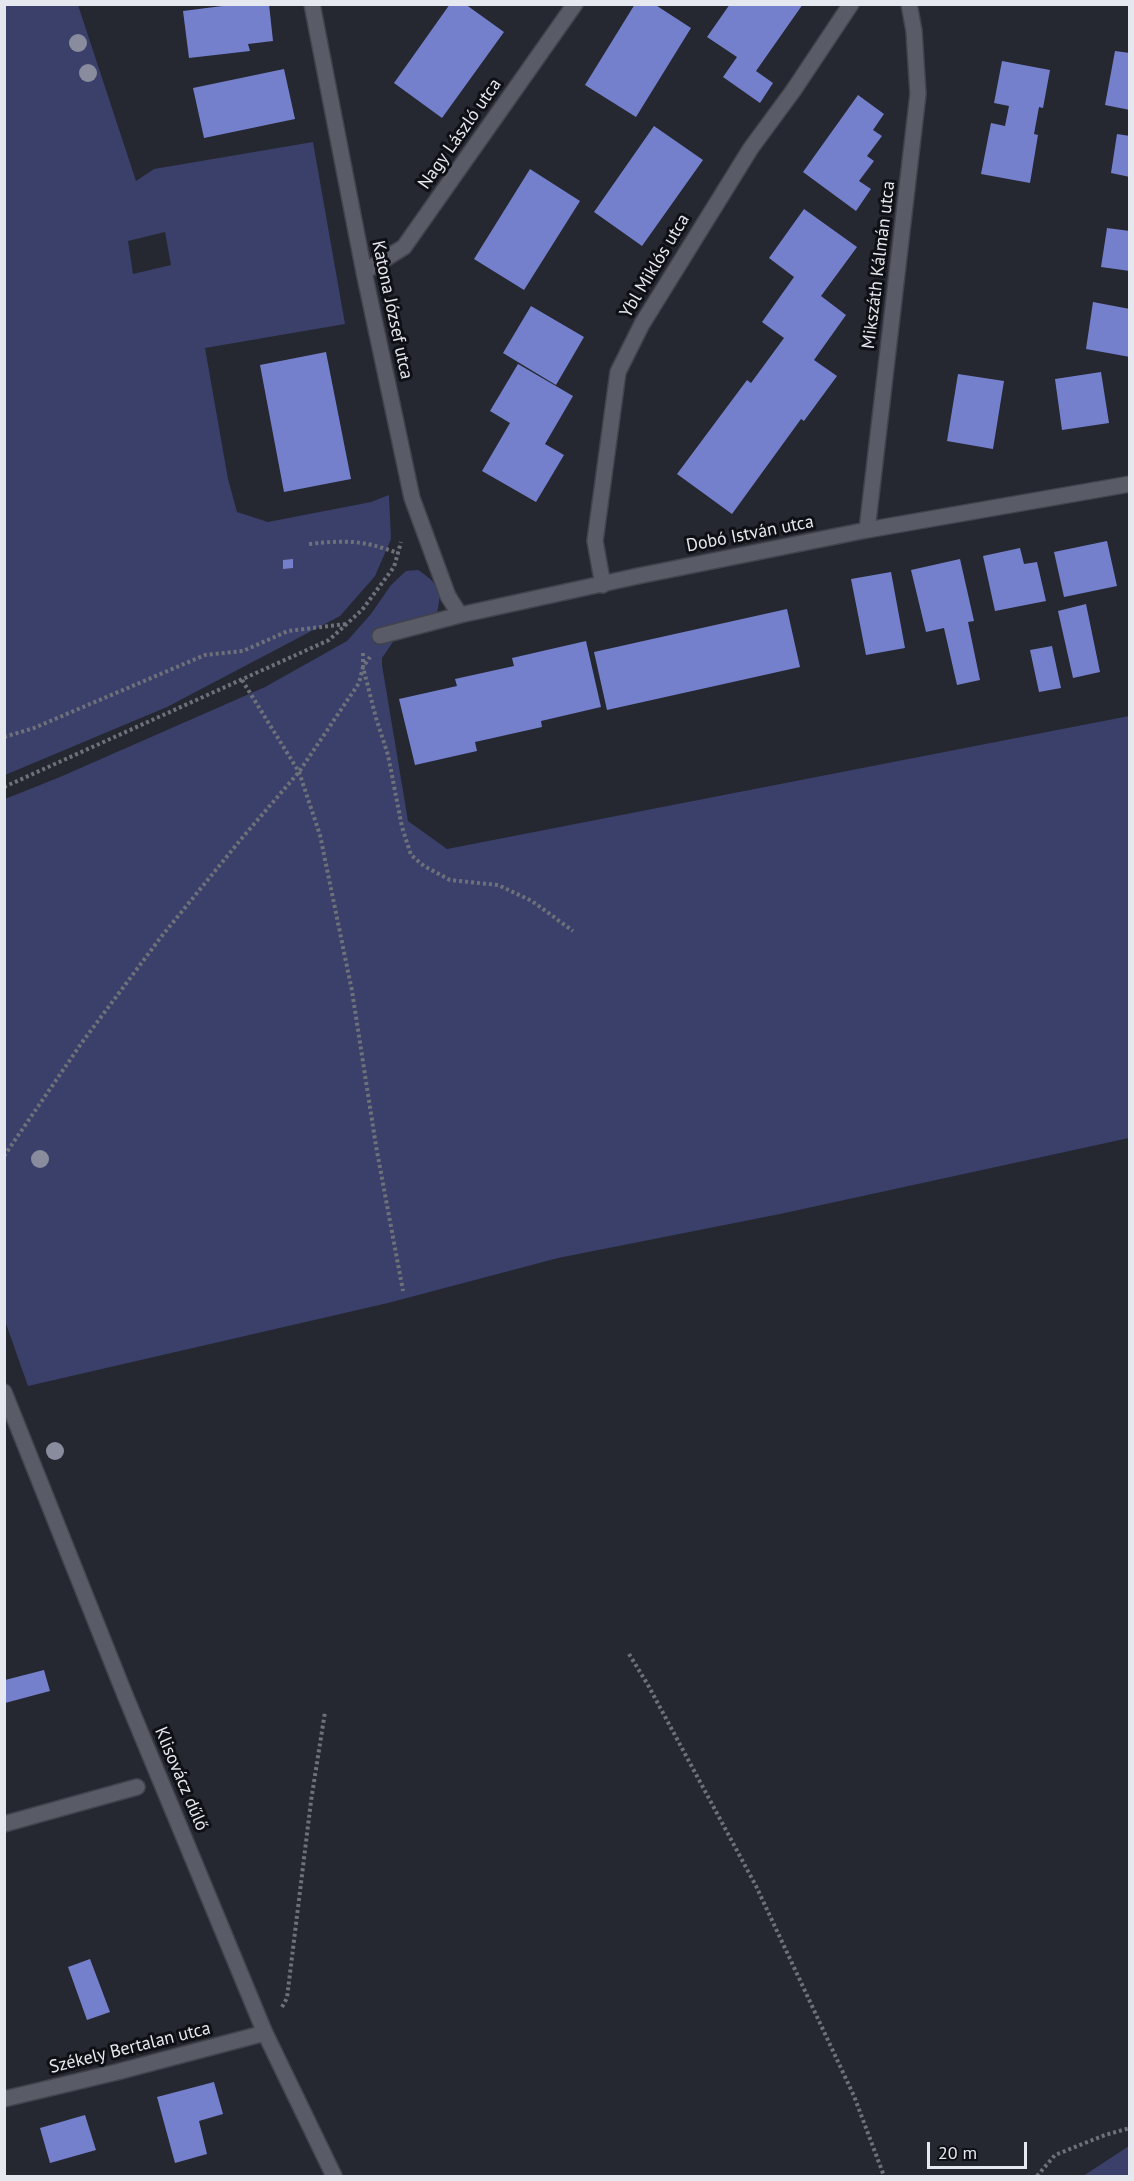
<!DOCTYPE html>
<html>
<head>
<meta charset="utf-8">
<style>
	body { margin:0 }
	#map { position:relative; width:1134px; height:2181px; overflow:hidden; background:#252731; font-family:"PT Sans",sans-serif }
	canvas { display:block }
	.frame { position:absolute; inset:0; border:6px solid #e6e8ef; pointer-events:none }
	.scale { position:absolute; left:927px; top:2142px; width:100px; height:27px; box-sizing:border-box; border:3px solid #e6e8ef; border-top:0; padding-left:8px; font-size:18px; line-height:21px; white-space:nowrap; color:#e6e8ef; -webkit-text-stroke:4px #0f1015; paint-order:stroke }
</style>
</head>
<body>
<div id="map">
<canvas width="1134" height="2181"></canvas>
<div class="frame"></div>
<div class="scale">20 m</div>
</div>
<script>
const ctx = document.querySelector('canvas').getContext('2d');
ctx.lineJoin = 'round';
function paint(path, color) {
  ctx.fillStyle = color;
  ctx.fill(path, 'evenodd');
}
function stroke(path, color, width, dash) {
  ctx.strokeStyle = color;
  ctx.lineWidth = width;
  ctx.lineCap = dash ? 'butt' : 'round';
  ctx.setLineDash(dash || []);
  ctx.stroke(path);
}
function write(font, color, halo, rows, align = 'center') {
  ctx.font = font + ' "PT Sans",sans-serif';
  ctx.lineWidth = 6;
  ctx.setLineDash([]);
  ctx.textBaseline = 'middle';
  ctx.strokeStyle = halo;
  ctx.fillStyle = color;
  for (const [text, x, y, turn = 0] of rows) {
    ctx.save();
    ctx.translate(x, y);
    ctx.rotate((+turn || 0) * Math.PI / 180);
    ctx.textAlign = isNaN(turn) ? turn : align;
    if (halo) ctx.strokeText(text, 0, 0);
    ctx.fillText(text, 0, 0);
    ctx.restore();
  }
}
paint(new Path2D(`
	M5 5H78L136 181 154 169 313 142 345 324 205 348 228 479 237 512 268 522 371 502 389 495 391 539 375 576 340 616 167 707 5 775ZM165 232 171 265 133 274 128 241Z
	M418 570C437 583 443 589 437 613L395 639 382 658V665L408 821 447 849 1129 716V1138L780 1214 558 1258 388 1303 28 1386 5 1321V799L60 777 265 687 347 641 371 614 391 585 406 571Z
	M1129 2146V2176H1083Z`), '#3a406a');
paint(new Path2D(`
	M238 4H269L273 41 248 44 250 51 189 58 183 11Z
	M450 4H465L504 32 442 118 394 83Z
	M635 4H654L691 28 636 117 585 85Z
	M730 4H803L756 71 773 83 760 103 723 77 737 57 707 37Z
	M1115 51 1130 53V110L1105 105Z
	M1002 61 1050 70 1043 108 1039 107 1034 134 1038 135 1030 183 981 174 991 123 1005 126 1009 106 994 103Z
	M284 69 295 119 204 138 193 88Z
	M858 95 884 114 873 130 882 136 867 156 874 161 859 181 871 189 856 211 803 172Z
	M654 126 703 160 642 246 594 212Z
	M1117 134 1130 136V177L1111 173Z
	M530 169 580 201 524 290 474 259Z
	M804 209 857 247 821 296 846 315 814 360 837 376 804 421 801 419 732 514 677 474 747 380 751 383 784 338 762 322 794 277 769 258Z
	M1107 228 1130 231V271L1101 267Z
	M1093 302 1130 309V357L1086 349Z
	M531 306 584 337 556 385 503 353Z
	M326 352 351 479 284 492 260 365Z
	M518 364 573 396 545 444 564 455 536 502 482 471 510 423 490 411Z
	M1101 372 1109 423 1062 430 1055 379Z
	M958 374 1004 381 993 449 947 441Z
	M1107 541 1117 586 1064 597 1054 552Z
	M1020 548 1024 564 1037 562 1046 601 995 611 983 556Z
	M293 559V568L283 569V560Z
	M960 559 974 621 968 622 980 680 957 685 944 628 926 632 911 570Z
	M891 572 905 648 866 655 851 579Z
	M1086 604 1100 672 1073 678 1058 611Z
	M787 609 800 667 607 710 594 652Z
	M586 641 601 707 541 721 542 727 475 742 477 751 415 765 399 699 457 686 455 679 514 666 512 658Z
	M1052 646 1061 688 1039 692 1030 650Z
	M44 1670 50 1691 5 1703V1680Z
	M90 1959 110 2012 87 2020 68 1967Z
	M214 2082 223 2114 199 2121 207 2154 175 2163 157 2097Z
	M85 2115 96 2150 50 2163 40 2128Z`), '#7580cd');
const lane = new Path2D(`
	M4 1824 137 1787`);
const street = new Path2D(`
	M312 4 364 272 412 498 448 596 460 615
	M364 272 404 247 575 4
	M867 530 918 94 914 31 909 4
	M603 585 595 541 618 372 642 324 751 148 793 91 851 4
	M380 636 460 615 638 576 867 530 1130 484
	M4 1392 125 1695 265 2033 334 2176
	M4 2099 117 2072 265 2033`);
stroke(lane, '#42434c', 18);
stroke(street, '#42434c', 18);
stroke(new Path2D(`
	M309 544C348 540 361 540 398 553
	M363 653V667L376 718 388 755 402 827 411 855 424 866 450 880 498 885 532 901 573 931
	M242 680 299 772 320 835 352 991 376 1146 403 1291
	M4 737 34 728 205 655 243 651 288 631 346 624
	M4 787 329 640 362 610 394 567 401 542
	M4 1156 83 1041 161 937 242 838 299 772 359 683 363 667 370 657
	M629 1654 648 1685 756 1886 854 2096 884 2176
	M282 2007 287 1998 311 1801 325 1712
	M1037 2176 1055 2155 1105 2135 1130 2128`), '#6f717a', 4, [3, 3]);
stroke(lane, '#595b67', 15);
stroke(street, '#595b67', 15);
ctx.fillStyle = '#888c9c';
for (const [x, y] of [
	[78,43],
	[88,73],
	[40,1159],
	[55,1451]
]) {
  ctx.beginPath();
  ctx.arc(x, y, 9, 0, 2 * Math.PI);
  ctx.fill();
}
write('18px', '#e6e8ef', '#0f1015', [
	["Nagy László utca",460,134,-55],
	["Mikszáth Kálmán utca",879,265,-83],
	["Ybl Miklós utca",655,266,-59],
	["Katona József utca",392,310,78],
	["Dobó István utca",750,534,-11],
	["Klisovácz dűlő",181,1779,67],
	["Székely Bertalan utca",130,2048,-14]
]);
</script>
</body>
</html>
